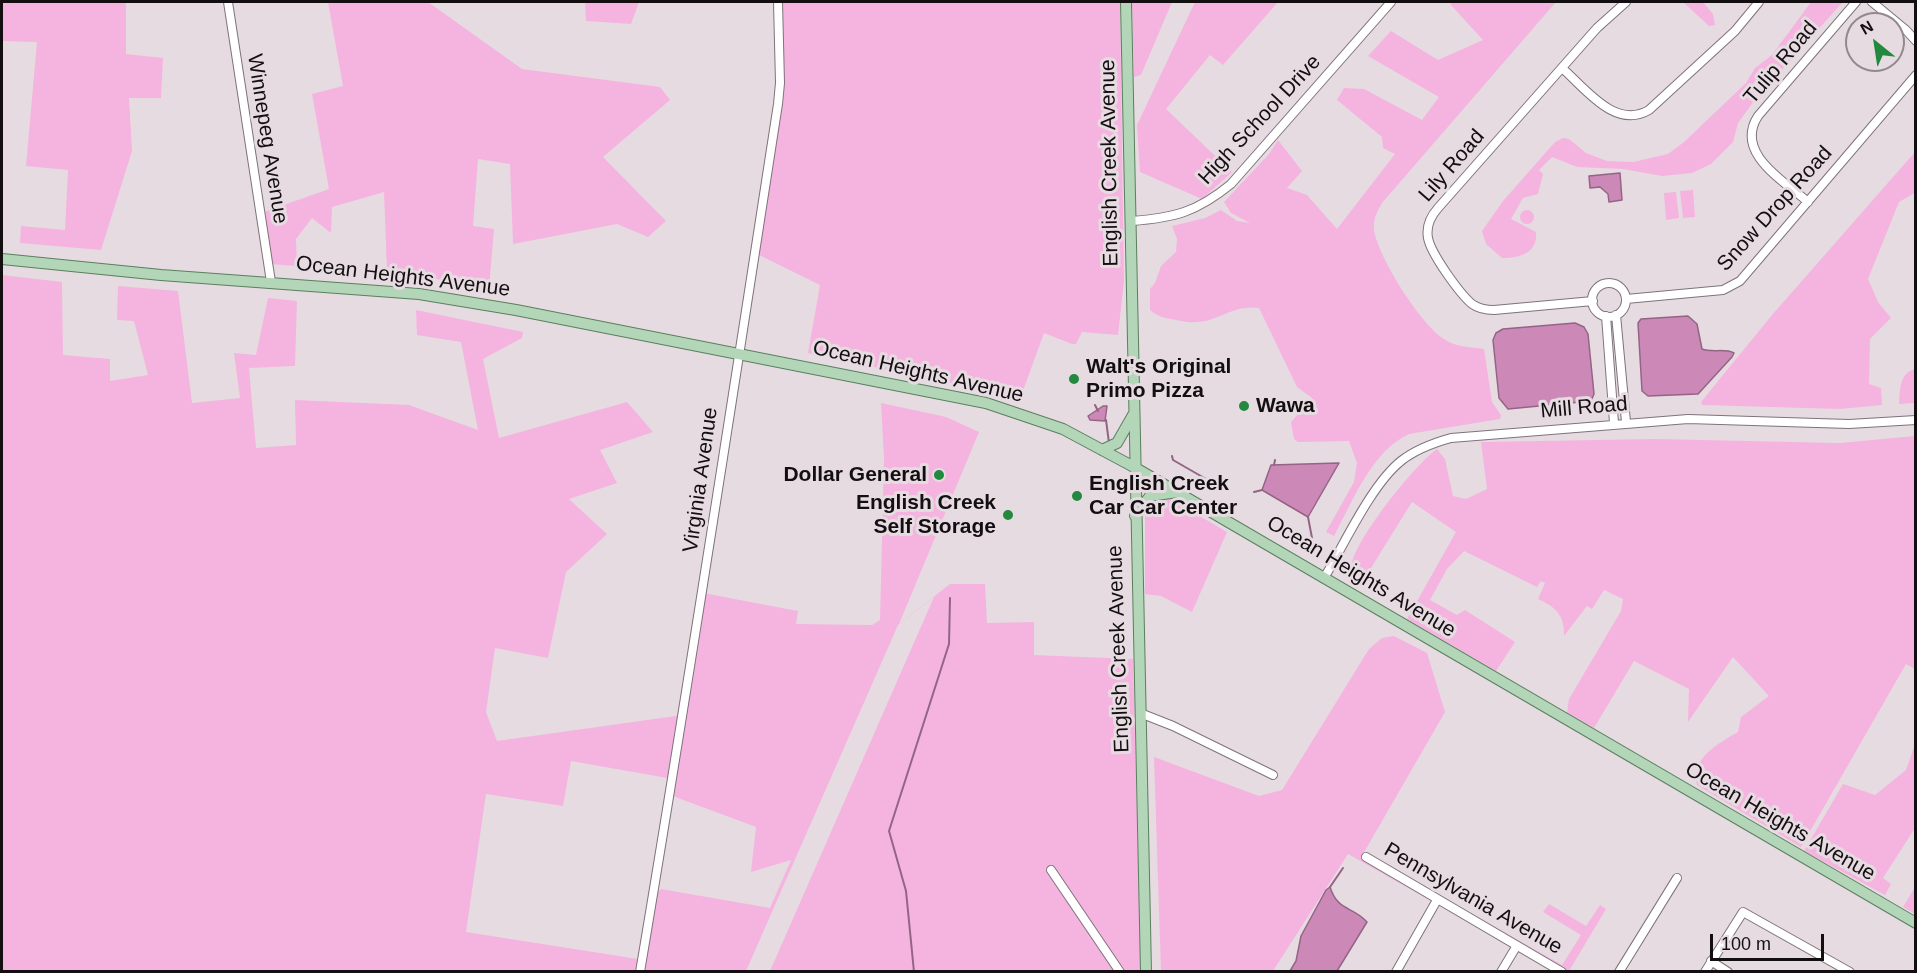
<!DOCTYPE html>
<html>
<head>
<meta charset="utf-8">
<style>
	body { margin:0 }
	#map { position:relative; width:1917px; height:973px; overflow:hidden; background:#e7dbe2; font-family:Helvetica,sans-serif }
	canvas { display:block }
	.frame { position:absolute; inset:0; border:3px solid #130f11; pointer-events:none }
	.north { position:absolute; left:1845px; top:12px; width:60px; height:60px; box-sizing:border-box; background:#e7dbe2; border:2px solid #92898e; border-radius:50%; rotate:330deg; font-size:16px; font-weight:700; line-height:24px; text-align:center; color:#130f11 }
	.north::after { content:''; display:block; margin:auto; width:21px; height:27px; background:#22893e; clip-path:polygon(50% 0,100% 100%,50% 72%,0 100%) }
	.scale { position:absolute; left:1710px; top:934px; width:114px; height:27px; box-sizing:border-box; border:3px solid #130f11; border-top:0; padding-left:8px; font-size:18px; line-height:21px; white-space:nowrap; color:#130f11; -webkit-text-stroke:4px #e7dbe2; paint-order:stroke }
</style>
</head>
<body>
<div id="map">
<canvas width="1917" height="973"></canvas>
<div class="frame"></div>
<div class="north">N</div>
<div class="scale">100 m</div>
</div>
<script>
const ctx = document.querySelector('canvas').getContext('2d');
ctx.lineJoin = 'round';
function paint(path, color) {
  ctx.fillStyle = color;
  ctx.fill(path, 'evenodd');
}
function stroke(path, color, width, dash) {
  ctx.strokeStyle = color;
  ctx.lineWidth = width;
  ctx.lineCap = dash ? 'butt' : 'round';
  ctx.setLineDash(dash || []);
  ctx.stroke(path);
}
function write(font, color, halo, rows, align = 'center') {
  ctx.font = font + ' Helvetica,sans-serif';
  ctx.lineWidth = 6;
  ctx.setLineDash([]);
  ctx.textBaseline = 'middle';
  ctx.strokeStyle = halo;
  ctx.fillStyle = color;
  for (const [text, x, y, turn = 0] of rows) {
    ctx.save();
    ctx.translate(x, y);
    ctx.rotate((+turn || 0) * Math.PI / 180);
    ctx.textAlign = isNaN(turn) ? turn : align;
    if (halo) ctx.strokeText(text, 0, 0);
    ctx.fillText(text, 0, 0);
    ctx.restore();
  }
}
paint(new Path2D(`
	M2 2H126V54L163 58 161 98H129L132 151 101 250 20 243 21 226 65 230 68 170 26 166 37 42 2 41Z
	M328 2H428L522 69 660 87 670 100 603 157 666 221 648 237 617 224 513 244 510 164 478 159 473 226 494 229 489 289 421 276 387 273 384 192 332 207 331 233 312 218 296 239 297 266 269 264 261 213 329 189 312 94 343 86Z
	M585 2H639L631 24 586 21Z
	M778 2H1120L1124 281 1118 335 1082 332 1076 344H1072L1044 333 1024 388 1019 394 1012 396 808 353 820 285 755 253 779 84Z
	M1132 2H1172L1141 75 1134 77Z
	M1195 2H1278L1223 65 1210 55 1166 109 1232 172 1202 199 1140 172 1137 125Z
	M1452 2H1556L1382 203C1377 212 1373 219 1374 230 1378 257 1421 325 1444 339 1456 347 1469 347 1484 349L1492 402 1501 415 1500 419 1409 434C1371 452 1353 501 1334 536L1326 532 1354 482 1357 463 1349 441 1298 442 1294 439 1291 422 1312 398 1297 387 1259 308C1227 304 1216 328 1181 321 1168 318 1161 319 1150 310V289L1155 283 1161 266 1176 252 1177 239 1172 226 1205 218 1221 210 1237 221 1250 223 1231 213 1224 202 1269 154 1278 140 1302 171 1287 188 1307 195 1337 229 1395 154 1383 148 1382 137 1337 100 1344 88 1364 89 1422 120 1439 97 1368 56 1391 31 1438 60 1483 40 1450 4Z
	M1683 2H1703L1713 14 1715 25 1709 26Z
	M1811 2H1843L1757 97 1738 123 1733 142 1711 164 1692 173 1662 176 1623 169 1577 167 1552 157 1539 170 1543 174 1538 194 1523 198 1511 219 1536 232C1538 253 1520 258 1502 258L1486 244 1482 231 1503 201 1555 142 1563 138 1569 139 1586 153 1607 161 1633 162 1668 154 1684 142 1746 83 1755 68 1772 55Z
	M1915 152V193L1899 202 1868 279 1878 302 1891 318 1870 339 1869 384 1881 388 1882 405 1840 409 1702 405 1701 402 1772 315Z
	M1693 190 1695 217 1683 218 1680 191Z
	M1676 192 1679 218 1666 220 1664 193Z
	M1520 217a7 7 0 1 1 14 0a7 7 0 1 1-14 0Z
	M2 275 62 282 63 355 110 359V381L148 375 134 321 117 320 118 286 178 291 192 403 240 398 234 353 256 355 268 298 297 301 295 366 249 368 256 448 296 445 295 400 409 405 478 430 461 342 417 335 416 310 523 332 522 338 483 359 499 438 627 402 653 432 600 450 617 483 569 499 607 534 566 572 548 658 495 648 486 712 497 741 683 715 703 593 798 611 796 624 872 625 880 620 884 459 881 403 946 417 979 432 899 624 950 584H985L987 623 1034 622V655L1133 659 1141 971H770L934 597 898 625 746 971 2 972ZM571 761 673 779 670 795 756 827 751 872 791 860 770 908 661 889 654 896 644 960 466 932 486 794 563 806Z
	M1915 369V403L1899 404C1900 390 1899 373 1915 369Z
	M1915 436V669L1906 664 1801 847 1697 785C1690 758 1719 743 1738 732L1741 717 1769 696 1733 657 1688 722 1689 689 1634 661 1594 728 1567 713 1569 699 1621 611 1623 599 1604 590 1592 609 1587 606 1564 636C1565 616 1556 607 1538 599L1545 583 1541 581 1537 587 1464 551 1447 569 1430 600 1457 615 1465 610 1515 642 1496 671 1407 619 1456 532 1412 502 1361 584C1355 581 1351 577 1351 569 1350 545 1416 463 1437 449L1445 459 1453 496 1466 499 1487 489 1481 442 1655 439 1840 443Z
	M1167 497 1227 532 1192 612 1161 596 1145 594V510L1151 501Z
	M1394 636 1427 653 1445 712 1363 854 1437 900 1488 923 1562 965 1581 935 1543 912 1549 904 1586 926 1600 905 1606 909 1569 971H1556L1348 854 1273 971H1161L1154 757 1259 796 1282 790 1369 649 1382 638Z
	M1915 744V828L1883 878 1891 884 1885 895 1804 851 1843 784 1875 795 1906 770Z
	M1915 887V914L1903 907Z`), '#f4b4df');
const water = new Path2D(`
	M1620 173 1622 200 1609 202 1608 194 1600 187 1590 188 1589 176Z
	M1688 316 1697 324 1702 349C1712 353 1725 348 1734 353L1732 357 1698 394 1648 396 1642 391 1638 323 1641 319Z
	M1575 323 1584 327 1588 334 1594 394 1591 401 1508 409 1499 398 1493 340 1496 333 1503 329Z
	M1103 406H1107L1105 421 1090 420 1088 416Z
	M1339 463 1308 517 1262 490 1271 465Z
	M1330 887C1338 912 1353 906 1367 922L1337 971H1290L1296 961 1301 936 1326 890Z`);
paint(water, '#cc89b7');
stroke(water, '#946485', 1.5);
stroke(new Path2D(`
	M1095 405 1098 411
	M1106 420 1109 443
	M1172 456 1173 460 1220 487
	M1274 465 1275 460
	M1254 492 1262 490
	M1308 517 1312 538
	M1330 887 1343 868
	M914 972 906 891 889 831 949 644 950 598`), '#946485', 2);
const minor = new Path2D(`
	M228 2 271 282
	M1872 2 1906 30 1916 41
	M1562 68C1585 88 1615 130 1649 110L1735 31 1759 2
	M1808 202C1784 181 1734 153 1758 116L1856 2
	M1131 221C1174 218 1197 212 1231 184L1391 2
	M1592 300a17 17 0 1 1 34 0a17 17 0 1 1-34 0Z
	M1626 299 1723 290 1740 281 1916 75
	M1593 301 1494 310C1486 310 1479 309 1472 304 1460 294 1431 254 1428 238 1426 227 1430 217 1438 208L1597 28 1626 2
	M1616 315 1626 422
	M1606 316 1614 423
	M1324 578C1344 545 1371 485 1401 461 1416 449 1433 443 1451 438L1688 419 1849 424 1916 420
	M1140 713 1173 726 1273 775
	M1366 857 1562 972
	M1051 870 1120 972
	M1711 961 1728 972
	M640 972C689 683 733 394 778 104L780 83 778 2
	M1396 972 1437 900
	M1501 972 1516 947
	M1619 972 1677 878
	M1705 972 1743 912 1850 972`);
const major = new Path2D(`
	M1126 2C1133 325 1139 648 1146 972
	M2 259 161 275 419 294 516 310 986 403 1063 429 1134 467 1916 923
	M1102 450 1117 443 1133 415
	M1135 516 1150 496 1177 492`);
stroke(minor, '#7e737a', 10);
stroke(major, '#5a7f5e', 12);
stroke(minor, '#fff', 8);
stroke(major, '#b3d6b8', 10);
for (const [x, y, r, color] of [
	[1074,379,6,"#22893e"],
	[1244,406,6,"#22893e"],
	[939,475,6,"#22893e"],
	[1077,496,6,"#22893e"],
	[1008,515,6,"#22893e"]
]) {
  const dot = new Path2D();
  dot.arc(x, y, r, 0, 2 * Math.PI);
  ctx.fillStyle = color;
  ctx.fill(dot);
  stroke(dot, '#e7dbe2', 2);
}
write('21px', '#130f11', '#e7dbe2', [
	["Tulip Road",1781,63,-50],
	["High School Drive",1260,120,-47],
	["Winnepeg Avenue",267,139,81],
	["English Creek Avenue",1110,163,-91],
	["Lily Road",1452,166,-49],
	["Snow Drop Road",1775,209,-48],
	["Ocean Heights Avenue",403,277,7],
	["Ocean Heights Avenue",918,372,13],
	["Mill Road",1584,408,-5],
	["Virginia Avenue",701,480,-82],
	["Ocean Heights Avenue",1361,577,31],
	["English Creek Avenue",1119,649,-92],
	["Ocean Heights Avenue",1780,822,30],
	["Pennsylvania Avenue",1473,899,30]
]);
write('bold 21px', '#130f11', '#e7dbe2', [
	["Walt's Original",1086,367],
	["Primo Pizza",1086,391],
	["Wawa",1256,406],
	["Dollar General",927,475,"right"],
	["English Creek",1089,484],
	["Car Car Center",1089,508],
	["English Creek",996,503,"right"],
	["Self Storage",996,527,"right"]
], 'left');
</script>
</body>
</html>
